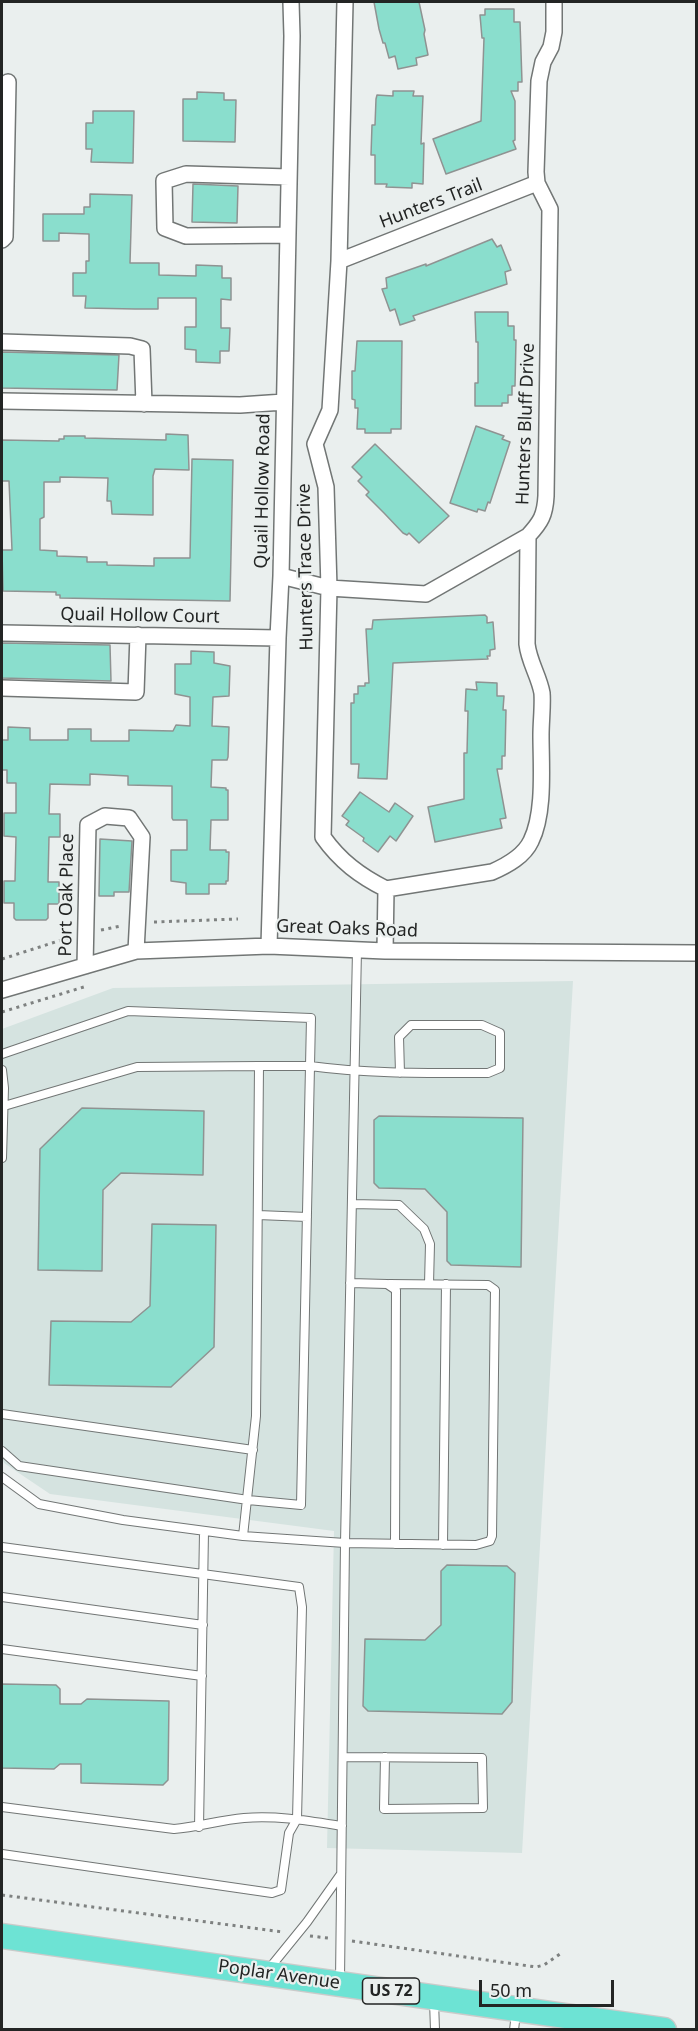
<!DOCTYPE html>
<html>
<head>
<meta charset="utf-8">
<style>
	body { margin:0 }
	#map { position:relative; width:698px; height:2031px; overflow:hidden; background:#eaefee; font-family:"Noto Sans",sans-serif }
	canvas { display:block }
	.frame { position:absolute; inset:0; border:3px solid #232524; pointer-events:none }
	.scale { position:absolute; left:479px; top:1980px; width:135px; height:27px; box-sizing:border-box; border:3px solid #232524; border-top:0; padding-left:8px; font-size:18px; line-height:21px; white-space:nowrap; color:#232524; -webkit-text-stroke:4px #eaefee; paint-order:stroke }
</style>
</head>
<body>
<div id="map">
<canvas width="698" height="2031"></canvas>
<div class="frame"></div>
<div class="scale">50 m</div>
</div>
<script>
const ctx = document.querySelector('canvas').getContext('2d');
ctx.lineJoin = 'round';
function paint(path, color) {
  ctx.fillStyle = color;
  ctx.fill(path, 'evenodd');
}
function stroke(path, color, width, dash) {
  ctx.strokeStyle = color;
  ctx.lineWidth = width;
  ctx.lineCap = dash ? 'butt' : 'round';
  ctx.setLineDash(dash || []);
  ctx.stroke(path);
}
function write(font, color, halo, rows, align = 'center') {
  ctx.font = font + ' "Noto Sans",sans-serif';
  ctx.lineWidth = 4.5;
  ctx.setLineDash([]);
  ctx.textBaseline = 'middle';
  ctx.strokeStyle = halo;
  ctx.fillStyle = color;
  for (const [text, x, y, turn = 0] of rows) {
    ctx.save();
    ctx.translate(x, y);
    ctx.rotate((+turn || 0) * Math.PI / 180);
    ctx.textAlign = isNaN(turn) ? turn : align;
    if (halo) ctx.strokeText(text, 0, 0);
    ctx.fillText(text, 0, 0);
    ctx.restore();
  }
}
paint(new Path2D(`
	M573 981 522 1853 327 1848 334 1531 50 1494 4 1463 2 1458V1029L113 988Z`), '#d5e3e0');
const building = new Path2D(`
	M374 2H419L425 30 424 34 428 55 416 58 417 65 398 69 395 56 389 58 385 43H383L379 29Z
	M485 9H514V22H520L522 82H518V91H511L515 101V140L513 141 516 149 446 174 433 139 481 121 484 38H482L480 15H485Z
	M393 91H414L413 96H423L421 144 424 143 423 184 412 183V188L386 187 387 184H375V155H371L372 125H375L376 99 377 95 393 96Z
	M197 92 224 93V100H236L235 142 183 141V99H197Z
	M93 111H134L133 163 91 162 92 149H86V123H93Z
	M193 184 238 186 237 223 192 222Z
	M90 194 132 195 130 263H159V275L196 276V265L222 266V278H231V300L221 299V328H230L229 351H220V363L196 362V350L185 349V327H196V298H158V309H135L85 308 86 296H73V273H86V261H89V234L59 233V241H43V214H84V207H90Z
	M492 239 497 247 501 245 511 270 505 272 507 284 413 316 415 320 400 325 395 309 390 311 382 289 387 288 386 278 426 264V266Z
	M475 312H508V326H514V340H516L515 386H512V395H508V403H502V406H475V383H478V342H476Z
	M357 341H402L401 429H391V433H365V429H357L358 408H355V400L352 399V371H355Z
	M2 352 119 355 117 390 2 388Z
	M476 426 504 436 502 439 510 442 490 503 488 502 485 511 478 509 477 512 450 503Z
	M166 434 188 435 189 470 155 469 153 476V515L112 514 111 501H107L108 478 60 477V482H44V517L40 519V550L57 551V556L87 557V562H107V565L154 566V558H190L192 459 233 460 230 601 60 598V595H56V592L3 591 2 550H12L9 481H2V440L59 441V439H64V436H85V438L166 440Z
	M375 444 449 516 419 543 409 533 407 535 403 533 384 513 366 495 369 492 358 481 362 477 352 467Z
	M485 615 487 617V623L493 622 495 649 490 650V656H487L488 659 393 663 387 779 358 778 359 764H351V703H354V694H358V686H365V683H369L366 629H372L373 620Z
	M2 643 110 645 111 681 2 678Z
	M191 651 214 652V663L230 666 229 696 213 697 212 726 229 727 228 757 227 760H212L211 787 226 788V790H228V820H211L210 850H226V852H229L228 881H226V884H209V894H186V883L171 881V850H187V820H173L172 818V786L128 785V776L90 774V785L50 784 49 814H60V837H49L48 882H59V904H48V918L46 920H16L14 918V903H4V881H15L16 837 4 836V813H16V783H7V770H2V740H8V727L30 728V740H68V729H91V741H129V730L173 731 176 725 190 726V697L175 694V664H191Z
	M476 682 497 683V696H504L503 710H506L505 756H502V769H497L506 818 500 819 502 828 435 842 428 807 464 799V753H467L468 711H465L466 689 477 690Z
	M360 792 389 812 395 803 413 816 396 841 390 836 378 852 363 841 364 838 346 825 349 821 342 816Z
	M100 839 132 841 129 892H114V896H99Z
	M82 1108 204 1111 203 1175 121 1173 103 1190 102 1271 38 1270 40 1149Z
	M379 1116 523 1118 521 1267 451 1265 447 1261V1212L425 1189 379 1188 374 1183V1120Z
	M152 1224 216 1225 214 1347 171 1387 49 1385 51 1321 131 1322 150 1306Z
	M447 1565 507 1566 515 1573 512 1702 502 1714 368 1711 363 1706 365 1639 425 1640 441 1625V1571Z
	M2 1684 56 1685 60 1689V1704H81L87 1699 169 1701 168 1780 163 1785 81 1783V1764H60L54 1769 2 1768Z`);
paint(building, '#8adecd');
stroke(building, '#8f9392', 1.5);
const lane = new Path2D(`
	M2 1054 128 1011 311 1018 310 1066H259L256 1416 243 1536
	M2 1070 4 1088 2 1158
	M4 1106 137 1067 259 1066
	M352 1204 399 1205 424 1229 430 1244 429 1284
	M258 1215 307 1217
	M350 1283 387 1284 396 1290 395 1544
	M2 1414 253 1450
	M2 1451 19 1466 248 1500 301 1505 310 1066C369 1074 428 1073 488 1073L500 1068V1033L482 1025H411L399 1037 400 1073
	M2 1477 39 1504 123 1520 243 1536 345 1543 476 1545 490 1541 492 1536 495 1290 488 1285 389 1284
	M443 1545 446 1284
	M2 1547 299 1587 302 1607 297 1819 289 1833 281 1890 272 1893 2 1854
	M2 1597 203 1625
	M2 1649 202 1676
	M343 1757 482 1758 483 1808 384 1809 385 1757
	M2 1807 174 1829C198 1827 220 1820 244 1818 276 1815 310 1821 342 1826
	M199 1827 204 1532
	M268 1970 307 1922 341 1874
	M340 1980 345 1543 357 950
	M434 2001 435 2030
	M514 2030 516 2013`);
const street = new Path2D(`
	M345 2 339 261 330 410 315 444 326 487 329 588 323 837C340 861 360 876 386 889
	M288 235 186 236 165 228 164 181 186 174 289 177
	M2 240 5 237 8 82
	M339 261 537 183
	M2 342 130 346 142 349 144 404
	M2 401 240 405 284 402
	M281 576 329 588 426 594 528 536
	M2 633 278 638
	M2 688 136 692 138 635
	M386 889 492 872C508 865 524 856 531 841 545 813 541 766 541 735 541 721 543 706 542 693 539 676 529 662 527 644L528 536C541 522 545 515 546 496L550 209 537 183 536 172 539 81 543 62 551 47 554 32V2
	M269 946 278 638 281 576 292 36 291 2
	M385 951 386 889
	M85 966 88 825 105 816 129 818 142 837 136 951
	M2 990 136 951 269 946 385 951 696 953`);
const primary = new Path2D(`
	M2 1936 664 2030`);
stroke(lane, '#727675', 10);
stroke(street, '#727675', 18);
stroke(primary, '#cacbca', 27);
stroke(new Path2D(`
	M154 922 238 919
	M101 930 121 926
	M2 959 71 937
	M2 1012 87 986
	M2 1895 283 1932
	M310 1936 328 1938
	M352 1941 536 1967 544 1965 560 1954`), '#7e8180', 3, [3, 4.5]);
stroke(lane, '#fff', 8);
stroke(street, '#fff', 15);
stroke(primary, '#6de3d4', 24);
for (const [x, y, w] of [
	[391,1991,57]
]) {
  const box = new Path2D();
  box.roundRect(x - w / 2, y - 13, w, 26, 4.5);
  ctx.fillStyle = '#eaefee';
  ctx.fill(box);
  stroke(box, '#232524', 1.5);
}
write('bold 16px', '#232524', null, [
	["US 72",391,1991]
]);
write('18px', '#232524', '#eaefee', [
	["Hunters Trail",431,204,-21],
	["Hunters Bluff Drive",526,424,-88],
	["Quail Hollow Road",263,491,-89],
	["Hunters Trace Drive",306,567,-91],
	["Quail Hollow Court",140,616,1],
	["Port Oak Place",67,895,-89],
	["Great Oaks Road",347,929,2],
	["Poplar Avenue",279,1975,8]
]);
</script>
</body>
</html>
